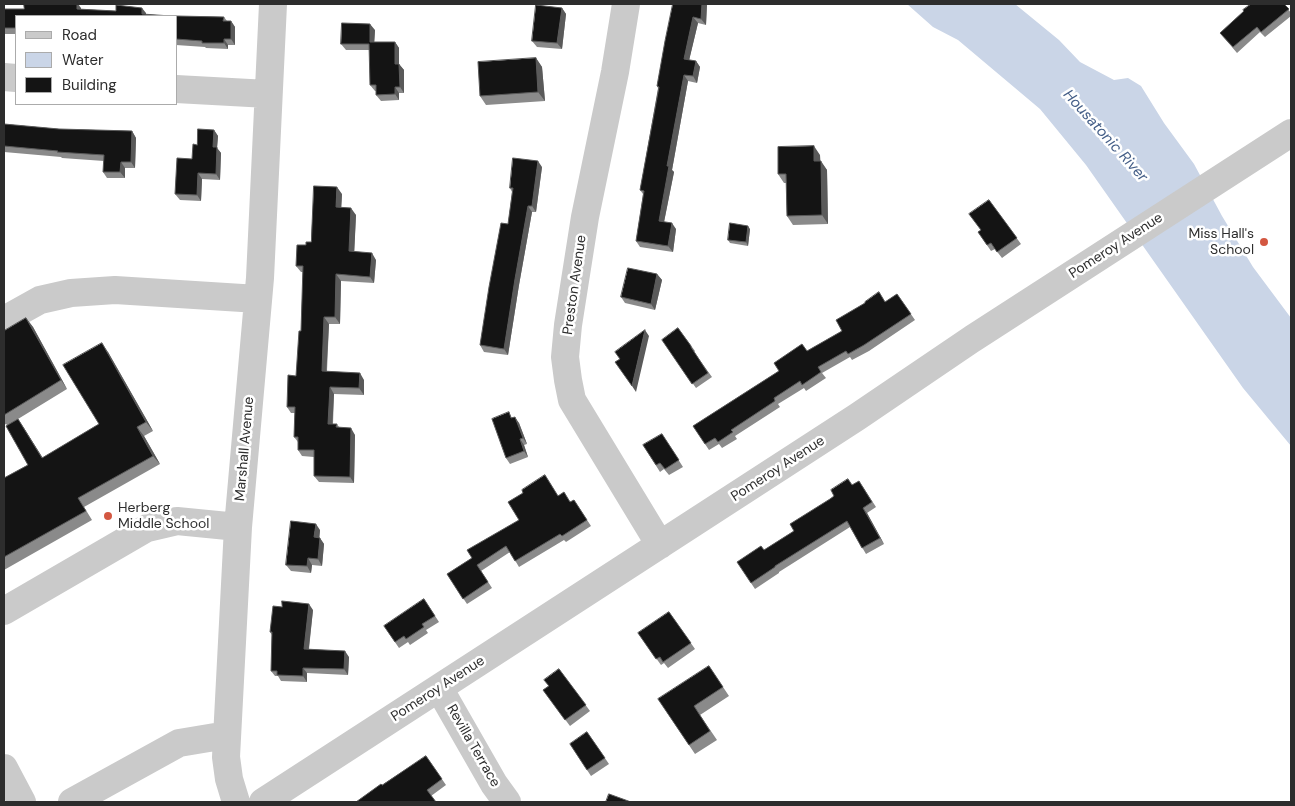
<!DOCTYPE html>
<html>
<head>
<meta charset="utf-8">
<style>
	body { margin:0 }
	#map { position:relative; width:1295px; height:806px; overflow:hidden; background:#fff; font-family:"DM Sans",sans-serif }
	canvas { display:block }
	.frame { position:absolute; inset:0; border:5px solid #2d2d2d; pointer-events:none }
	.legend { position:absolute; left:15px; top:15px; width:162px; height:90px; box-sizing:border-box; background:#fff; border:1px solid #ababab; margin:0; padding:6px 9px; list-style:none; font-size:15px; color:#2d2d2d }
	.legend li { display:flex; align-items:center; gap:10px; height:25px }
	.legend b { width:25px; border:1px solid #ababab }
</style>
</head>
<body>
<div id="map">
<canvas width="1295" height="806"></canvas>
<div class="frame"></div>
<ul class="legend">
<li><b style="height:6px;background:#cacaca"></b>Road</li>
<li><b style="height:14px;background:#cad5e7"></b>Water</li>
<li><b style="height:14px;background:#141414"></b>Building</li>
</ul>
</div>
<script>
const ctx = document.querySelector('canvas').getContext('2d');
ctx.lineJoin = 'round';
function paint(path, color) {
  ctx.fillStyle = color;
  ctx.fill(path, 'evenodd');
}
function stroke(path, color, width, dash) {
  ctx.strokeStyle = color;
  ctx.lineWidth = width;
  ctx.lineCap = dash ? 'butt' : 'round';
  ctx.setLineDash(dash || []);
  ctx.stroke(path);
}
function write(font, color, halo, rows, align = 'center') {
  ctx.font = font + ' "DM Sans",sans-serif';
  ctx.lineWidth = 5;
  ctx.setLineDash([]);
  ctx.textBaseline = 'middle';
  ctx.strokeStyle = halo;
  ctx.fillStyle = color;
  for (const [text, x, y, turn = 0] of rows) {
    ctx.save();
    ctx.translate(x, y);
    ctx.rotate((+turn || 0) * Math.PI / 180);
    ctx.textAlign = isNaN(turn) ? turn : align;
    if (halo) ctx.strokeText(text, 0, 0);
    ctx.fillText(text, 0, 0);
    ctx.restore();
  }
}
paint(new Path2D(`
	M907 4H1015L1059 40 1080 62 1114 80 1128 78 1141 86 1164 123 1194 164 1222 216 1253 267 1291 318V446L1243 388 1086 165 1040 109 958 40 933 27Z`), '#cad5e7');
stroke(new Path2D(`
	M626 4 615 72 585 217 568 325 565 357 568 380 572 400 660 545
	M4 77 16 78
	M176 89 268 94
	M4 320 40 300 71 293 115 290 258 299
	M4 611 147 528 177 521 238 527
	M439 688 494 784 507 802
	M4 768 22 802
	M72 802 179 743 227 735
	M236 802 229 779 226 757 238 527 260 278 273 4
	M263 802 857 417 972 339 1291 133`), '#cacaca', 28);
paint(new Path2D(`
	M673 4H707L706 25 698 23 689 60 696 61 700 67 697 83 688 81 672 170 674 172 664 222 676 229 673 252 640 247 636 241 643 194 640 190 658 88 657 86Z
	M1284 4 1291 13V16L1265 37 1260 32 1237 53 1220 33Z
	M81 8V9L146 13 16 16V34H4V9H24Z
	M562 8 566 14 562 49 537 47 532 41Z
	M176 16 224 17 227 21H231L235 27V45H228V49L206 48 205 47 176 45Z
	M375 30 374 42H395L399 48V64L404 70V93H399V100L381 101 376 95V91H375L370 85V50H346L341 44Z
	M536 58 542 67 545 101 486 105 480 96Z
	M4 124 59 129 132 131 136 138 135 168H125V178H107L103 172 104 161 62 158 61 157 4 152Z
	M214 130 218 136 217 148 221 153 220 180 202 179 201 201 180 200 175 194 192 159 197 145Z
	M820 155V161L827 170 828 224 793 225 787 216 786 183H784L778 174Z
	M542 167 536 212H532L519 285 508 355 484 352 480 345 508 224 512 192 510 188Z
	M342 194 341 207 356 215 354 252 376 260 374 283 341 281 340 324H329L327 371 364 380V395L334 394 333 424H337L339 427 355 435 354 483 319 482 314 476V457L302 456 298 450V442L294 437 295 413H291L287 407 296 376 301 331 303 272H301L296 266 306 245 311 242Z
	M989 200 1021 244 1002 258 995 249 991 251 978 232 981 230Z
	M750 229 748 246 730 243 728 240Z
	M657 274 662 280 655 310 625 303 621 297Z
	M897 294 915 320 869 351 852 360 850 357 822 373 826 378 806 391 804 388 778 404 780 407 735 436 737 439 722 448 719 444 709 450 693 426 779 371 807 351 842 331Z
	M26 318 33 327 67 389 18 419 43 458 99 424 108 352 153 431 144 436 160 464 84 507 92 520 4 570V478L28 465 7 425 6 424 4 425V331Z
	M678 328 695 351 694 352 712 377 696 388 662 340Z
	M509 412 512 418 519 423 527 444 524 445 528 457 510 464 506 458Z
	M662 434 683 467 669 475 664 469 660 472 643 445Z
	M853 485 863 487 876 507 867 513 884 544 866 554 850 527 779 572V573L755 589 751 583 764 550 794 531Z
	M559 495 571 502 574 500 591 526 566 542 564 540 519 567 510 552 481 571 492 588 467 604 447 574 472 558 519 520Z
	M320 530 319 537 324 544 322 566 312 565 311 573 291 571 286 565Z
	M424 599 439 622 426 630 428 633 410 645 408 642 399 648 384 626Z
	M313 610 309 649 349 657 348 675 307 673V682L281 681 278 676H275L271 671 272 635 270 632Z
	M669 612 695 649 668 668 664 663 661 665 638 633Z
	M709 666 729 696 700 715 717 740 695 754 658 699Z
	M559 669 590 711 570 726 543 690 548 686Z
	M587 732 609 764 591 776 570 744Z
	M426 756 446 785 431 796 382 785Z`), '#8a8a8a');
paint(new Path2D(`
	M77 4H78L81 8V14L77 9Z
	M702 4H707L706 25 701 19Z
	M142 8 146 13V16L142 14Z
	M562 8 566 14 562 49 557 43Z
	M693 17 698 23 688 65 684 59Z
	M231 21 235 27V45L231 39Z
	M370 24 375 30 374 48 370 42Z
	M224 39 228 45V49L224 43Z
	M395 42 399 48V70L395 64Z
	M536 58 542 67 545 101 538 92Z
	M696 61 700 67 697 83 693 76Z
	M399 64 404 70V93L400 87Z
	M684 75 688 81 672 170 674 172 663 227 659 221 667 166Z
	M395 87 399 93V100L395 94Z
	M214 130 218 136 217 148 221 153 220 180 216 174 213 147Z
	M132 131 136 138 135 168 131 162Z
	M814 146 820 155 821 170 814 161Z
	M538 161 542 167 536 212 532 206Z
	M821 161 827 170 828 224 822 215Z
	M121 162 125 168V178L120 172Z
	M198 173 202 179 201 201 197 195Z
	M337 187 342 194 341 214 336 207Z
	M528 206 532 212 519 285 508 355 504 349 515 279Z
	M351 208 356 215 354 258 349 251Z
	M672 223 676 229 673 252 668 246Z
	M748 226 750 229 748 246 746 242Z
	M372 253 376 260 374 283 370 277Z
	M336 274 341 281 340 324 335 317Z
	M657 274 662 280 655 310 651 304Z
	M324 317 329 324 326 378 322 371Z
	M26 318 33 327 67 389 61 380Z
	M645 330 649 336 636 392 632 386Z
	M102 343 108 352 153 431 146 422Z
	M360 373 364 380V395L359 388Z
	M330 387 334 394 332 431 328 424Z
	M515 417 519 423 527 444 523 438Z
	M18 419 24 428 48 467 42 458Z
	M137 427 144 436 160 464 153 456Z
	M351 428 355 435 354 483 350 477Z
	M520 439 524 445 528 457 524 451Z
	M863 508 867 513 884 544 880 538Z
	M316 524 320 530 319 543 314 537Z
	M320 538 324 544 322 566 318 559Z
	M308 558 312 565 311 573 307 566Z
	M309 604 313 610 308 655 304 649Z
	M345 651 349 657 348 675 344 669Z
	M303 668 307 673V682L303 676Z`), '#5a5a5a');
const building = new Path2D(`
	M24 4H77V9L116 11V5L142 8V14L171 16H16V28H4V9H24Z
	M673 4H702L701 19 693 17 684 59 696 61 693 76 684 75 667 166H669L659 221 672 223 668 246 636 241 644 191 640 190 659 87 657 86 665 41Z
	M1251 4H1284L1289 9 1261 32 1257 27 1233 47 1220 33 1244 11 1243 10Z
	M536 5 562 8 557 43 532 41Z
	M176 16 224 17 223 21H231V39H224V43H202V41L176 39Z
	M342 23 370 24V42H395V64H399L400 87H395V94L376 95V85H370L369 44H341Z
	M536 58 538 92 480 96 478 62Z
	M4 124 59 129 132 131 131 162H121L120 172H103L104 155 57 152 58 151 4 146Z
	M198 129 214 130 213 147H217L216 174 198 173 197 195 175 194 177 158 192 159 193 144 197 145Z
	M814 146V161H821L822 215 787 216 786 174H778V147Z
	M513 158 538 161 532 206H528L515 279 504 349 480 345 489 287 501 223 508 224 513 188H510Z
	M314 186 337 187 336 207 351 208 349 251 372 253 370 277 336 274 335 317H324L322 371 360 373 359 388 330 387 328 424H337L336 427 351 428 350 477 314 476V450H298V437H294L295 407H287L288 375 296 376 299 331H301L303 266H296L297 245H306V242H311Z
	M989 200 1017 238 997 252 991 243 987 245 978 232 981 230 969 214Z
	M730 223 748 226 746 242 728 240Z
	M628 268 657 274 651 304 621 297Z
	M879 292 885 302 897 294 911 314 864 345 848 354 846 351 818 367 821 372 802 385 800 381 774 398 775 401 731 430 733 432 718 442 715 438 705 444 693 426 779 371 774 363 802 344 807 351 842 331 836 320 865 303V302Z
	M26 318 61 380 4 415V331Z
	M678 328 691 346V347L708 373 692 384 662 340Z
	M645 330 632 386 615 362 620 359 615 352Z
	M102 343 146 422 137 427 153 456 78 498 86 511 4 557V478L28 465 6 426 18 419 42 458 99 424 63 365Z
	M509 412 511 418 515 417 523 438 520 439 524 451 506 458 492 419Z
	M662 434 679 460 665 469 660 463 656 465 643 445Z
	M545 475 558 496 564 492 570 502 574 500 587 520 562 536 560 534 515 561 506 546 477 565 488 582 463 599 447 574 472 558 467 550 519 520 508 502 523 493 522 490Z
	M848 479 852 485 859 481 872 502 863 508 880 538 862 548 847 521 775 566V567L751 583 737 562 761 546 764 550 794 531 790 524 830 499 834 496 831 490Z
	M291 521 316 524 314 537 320 538 318 559 308 558 307 566 286 565Z
	M424 599 435 616 422 624 424 627 406 639 404 636 395 642 384 626Z
	M282 601 309 604 304 649 345 651 344 669 303 668V676L277 675V671H271L272 632H270L273 606 282 607Z
	M669 612 691 643 663 662 660 657 656 659 638 633Z
	M709 666 723 687 694 706 710 731 689 745 658 699Z
	M559 669 586 705 565 720 543 690 549 686 544 680Z
	M587 732 605 758 587 770 570 744Z
	M426 756 442 779 427 790 436 802H356L381 784 382 785Z
	M609 794 631 802H606Z`);
paint(building, '#141414');
stroke(building, '#5a5a5a', 1);
for (const [x, y, r, color] of [
	[1264,242,5,"#d35741"],
	[108,516,5,"#d35741"]
]) {
  const dot = new Path2D();
  dot.arc(x, y, r, 0, 2 * Math.PI);
  ctx.fillStyle = color;
  ctx.fill(dot);
  stroke(dot, '#fff', 2);
}
write('14px', '#2d2d2d', '#fff', [
	["Miss Hall's",1254,234],
	["School",1254,250],
	["Herberg",118,508,"left"],
	["Middle School",118,524,"left"]
], 'right');
write('14px', '#2d2d2d', '#fff', [
	["Pomeroy Avenue",1116,246,-33],
	["Preston Avenue",575,285,-82],
	["Marshall Avenue",245,449,-85],
	["Pomeroy Avenue",778,469,-33],
	["Pomeroy Avenue",438,689,-33],
	["Revilla Terrace",473,746,60]
]);
write('italic 15px', '#445e87', '#fff', [
	["Housatonic River",1105,136,48]
]);
</script>
</body>
</html>
